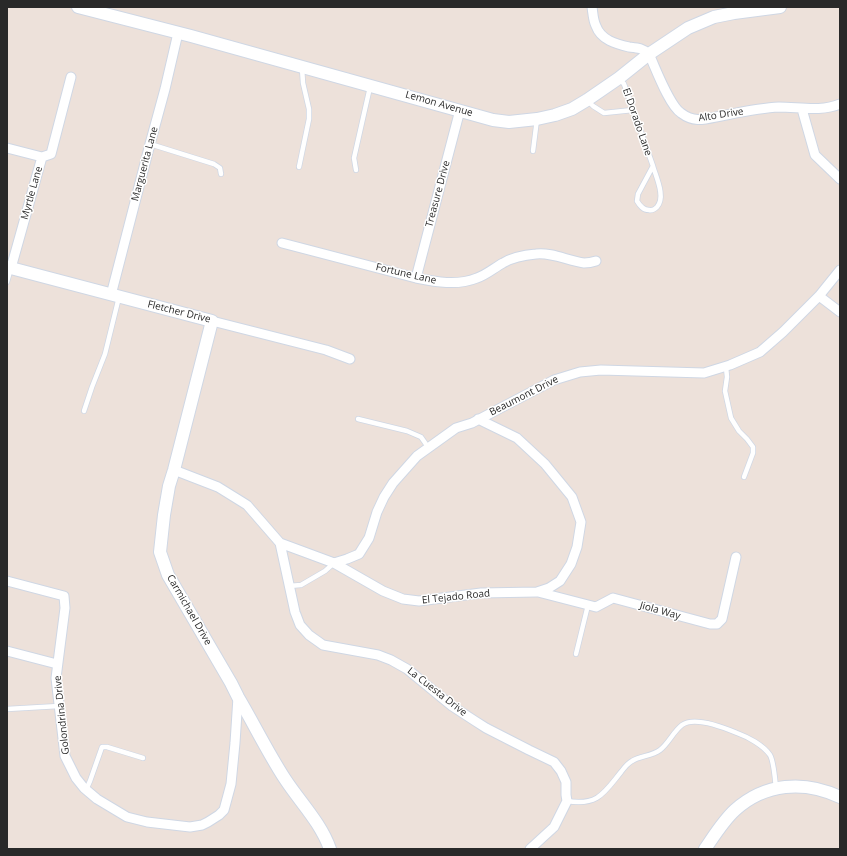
<!DOCTYPE html>
<html>
<head>
<meta charset="utf-8">
<style>
	body { margin:0 }
	#map { position:relative; width:847px; height:856px; overflow:hidden; background:#ede1da; font-family:"Open Sans",sans-serif }
	canvas { display:block }
	.frame { position:absolute; inset:0; border:8px solid #292929; pointer-events:none }
</style>
</head>
<body>
<div id="map">
<canvas width="847" height="856"></canvas>
<div class="frame"></div>
</div>
<script>
const ctx = document.querySelector('canvas').getContext('2d');
ctx.lineJoin = 'round';
function stroke(path, color, width, dash) {
  ctx.strokeStyle = color;
  ctx.lineWidth = width;
  ctx.lineCap = dash ? 'butt' : 'round';
  ctx.setLineDash(dash || []);
  ctx.stroke(path);
}
function write(font, color, halo, rows, align = 'center') {
  ctx.font = font + ' "Open Sans",sans-serif';
  ctx.lineWidth = 3;
  ctx.setLineDash([]);
  ctx.textBaseline = 'middle';
  ctx.strokeStyle = halo;
  ctx.fillStyle = color;
  for (const [text, x, y, turn = 0] of rows) {
    ctx.save();
    ctx.translate(x, y);
    ctx.rotate((+turn || 0) * Math.PI / 180);
    ctx.textAlign = isNaN(turn) ? turn : align;
    if (halo) ctx.strokeText(text, 0, 0);
    ctx.fillText(text, 0, 0);
    ctx.restore();
  }
}
const lane = new Path2D(`
	M619 78 624 84 653 166 638 194 637 201C640 206 643 210 649 210 653 211 655 209 657 207 666 197 656 177 653 166
	M587 100 593 106 604 113 633 110
	M150 144 214 164 220 168 221 174
	M533 151 537 119
	M299 167 309 119V109L303 83 302 68
	M356 170 354 158 370 87
	M7 282 11 268
	M726 367 727 377 725 391 731 418 739 431 747 439 753 447V453L744 477
	M84 411 92 387 105 354 119 297
	M358 419 407 431 421 437 428 447
	M289 586 301 585 325 571 334 563
	M576 654 588 605
	M7 709 59 706
	M86 790 90 781 102 747H107L143 758
	M567 801C598 806 604 793 621 772 624 768 628 763 632 761 640 756 652 756 660 750 669 743 673 732 682 725 694 716 725 728 737 733 748 737 763 745 770 755 774 762 775 780 776 788`);
const street = new Path2D(`
	M592 7C593 13 593 20 596 26 601 40 616 44 629 47 638 48 642 48 649 54 656 69 669 105 681 113 693 122 702 120 716 117 737 113 758 108 779 107 799 107 821 112 840 104
	M802 109 815 155 840 179
	M7 148 42 157
	M282 243 416 278C436 282 457 286 477 278 486 275 494 268 503 263 513 257 524 255 536 254 552 252 568 261 584 263 588 263 593 262 596 261
	M11 268 42 157 51 154 71 77
	M416 278 460 110
	M111 295 150 144 165 89 178 33
	M819 296 840 312
	M212 321 326 350 350 359
	M174 470 218 487 247 505 280 543 334 563 383 591 403 599 419 601 481 593 537 592 549 588 560 581 571 564 577 547 581 522 572 497 545 464 517 438 478 419
	M280 543 295 612 300 625 309 635 323 645 378 655 391 660 407 669 452 706 475 721 486 728 529 750 554 762 561 771 566 782V795L567 801 554 827 530 849
	M334 563 347 559 359 554 369 538 377 512 384 497 393 483 417 456 456 428 472 423 554 380 580 372 601 370 704 373 730 365 760 352 783 332 819 296 840 270
	M7 581 64 596 65 608 56 678 65 756 76 778 84 788 97 799 127 817 147 822 190 827 202 825 208 822 219 815 224 810 231 784 235 743 238 697
	M538 592 596 607 613 598 710 624H717L722 619 736 557
	M7 651 57 664`);
const secondary = new Path2D(`
	M78 7 191 36 493 120 509 122 537 119 555 115 572 109 587 100 619 78 649 54 688 28 714 17 734 13 780 7
	M7 267 212 321 174 470 169 486 164 515 160 552 168 575 231 683 238 697C254 724 268 753 285 779 300 802 321 823 330 849
	M705 849C714 836 723 821 735 810 765 783 804 780 840 797`);
stroke(lane, '#cfd7e4', 6);
stroke(street, '#cfd7e4', 11);
stroke(secondary, '#cfd7e4', 14);
stroke(lane, '#fff', 4.5);
stroke(street, '#fff', 9);
stroke(secondary, '#fff', 12);
write('10px', '#292929', '#fff', [
	["Lemon Avenue",439,104,16],
	["Alto Drive",721,115,-9],
	["El Dorado Lane",637,122,71],
	["Marguerita Lane",145,164,-75],
	["Myrtle Lane",32,193,-74],
	["Treasure Drive",438,194,-75],
	["Fortune Lane",406,274,13],
	["Fletcher Drive",179,312,14],
	["Beaumont Drive",524,396,-27],
	["El Tejado Road",456,597,-6],
	["Carmichael Drive",189,610,60],
	["Jiola Way",660,611,16],
	["La Cuesta Drive",437,692,38],
	["Golondrina Drive",62,715,-96]
]);
</script>
</body>
</html>
